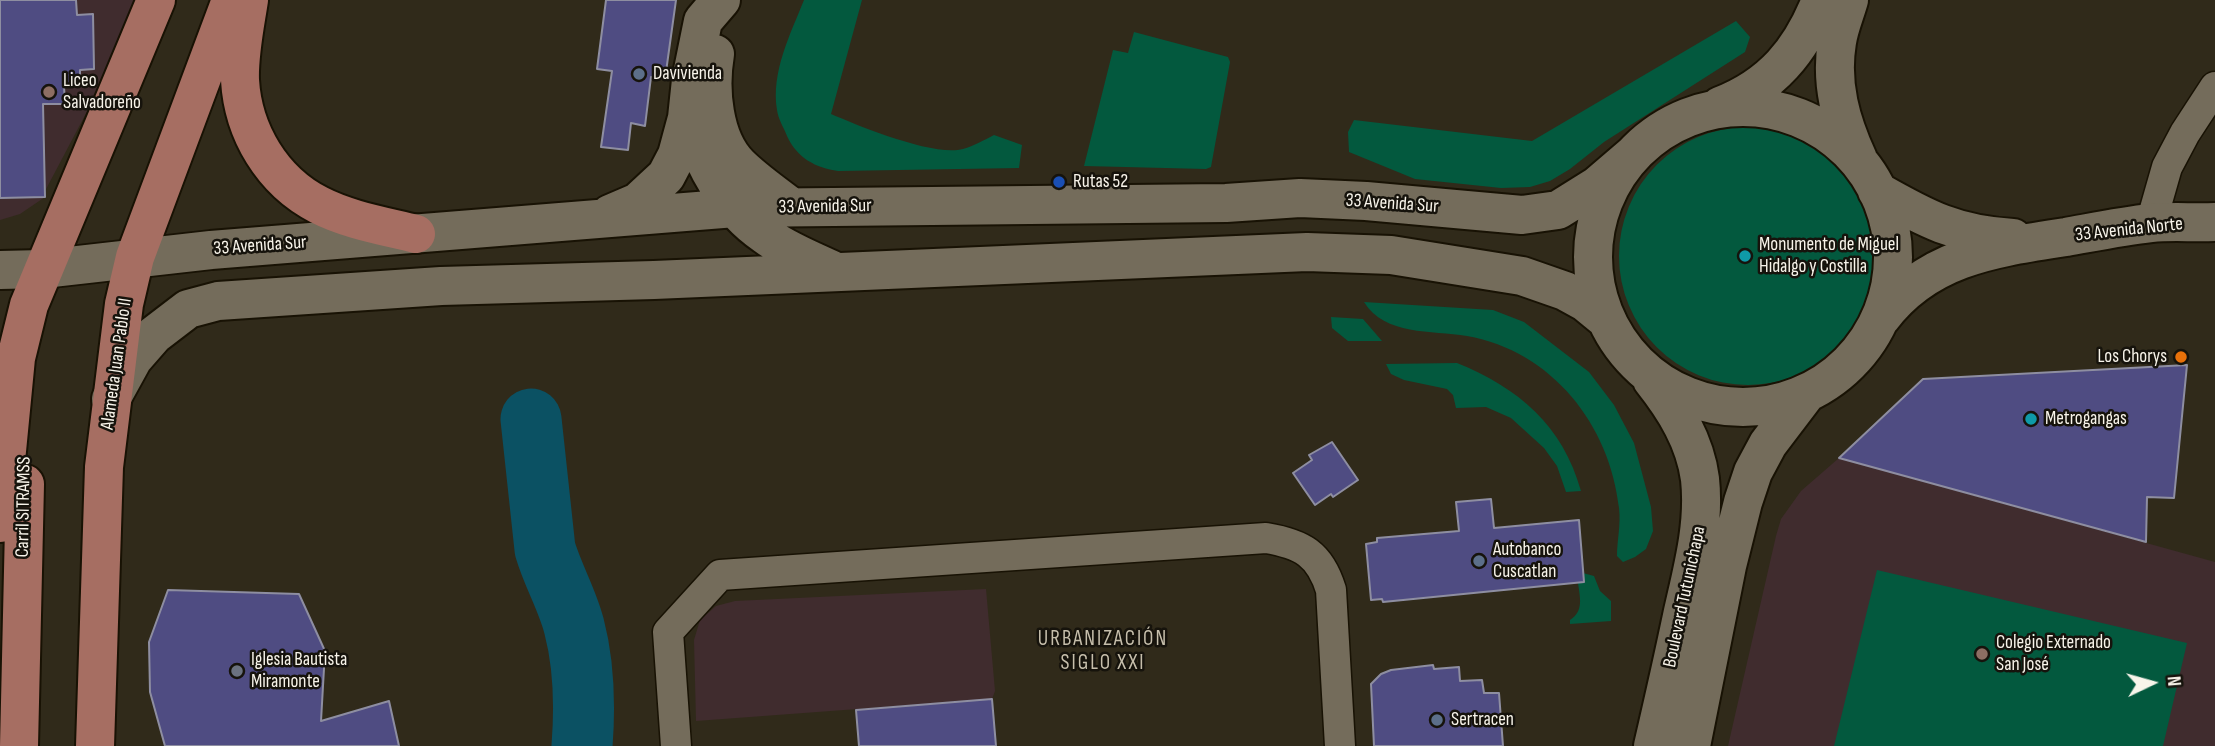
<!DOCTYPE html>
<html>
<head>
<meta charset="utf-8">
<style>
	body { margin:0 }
	#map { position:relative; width:2215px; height:746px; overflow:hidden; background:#302a1a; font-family:"Sofia Sans Condensed",sans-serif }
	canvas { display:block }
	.north { position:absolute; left:2117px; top:648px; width:70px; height:70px; -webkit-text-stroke:5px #16130c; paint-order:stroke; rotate:85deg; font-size:19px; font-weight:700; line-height:28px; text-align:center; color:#f8f4ea }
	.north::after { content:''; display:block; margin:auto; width:24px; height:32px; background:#f8f4ea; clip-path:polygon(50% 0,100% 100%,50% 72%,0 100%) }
</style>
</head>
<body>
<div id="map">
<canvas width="2215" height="746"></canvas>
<div class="north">N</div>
</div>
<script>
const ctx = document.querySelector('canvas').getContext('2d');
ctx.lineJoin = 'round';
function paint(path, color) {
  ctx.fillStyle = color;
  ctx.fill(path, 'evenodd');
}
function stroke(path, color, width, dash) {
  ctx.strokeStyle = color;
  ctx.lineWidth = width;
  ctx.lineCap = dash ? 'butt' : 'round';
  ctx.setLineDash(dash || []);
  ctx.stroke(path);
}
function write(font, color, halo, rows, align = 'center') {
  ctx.font = font + ' "Sofia Sans Condensed",sans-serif';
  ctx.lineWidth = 5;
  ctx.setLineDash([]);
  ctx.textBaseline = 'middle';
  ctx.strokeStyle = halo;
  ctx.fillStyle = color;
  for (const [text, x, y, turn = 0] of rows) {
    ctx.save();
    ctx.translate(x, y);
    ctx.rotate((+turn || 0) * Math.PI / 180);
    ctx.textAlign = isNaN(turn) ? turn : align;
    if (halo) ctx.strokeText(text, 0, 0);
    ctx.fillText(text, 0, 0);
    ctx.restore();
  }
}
paint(new Path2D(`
	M0 0H140L121 47 45 191V197L20 214 0 220Z
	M1839 458 2215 562V746H1728L1776 536 1781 519 1801 491Z
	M986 589 995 691 992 699 696 721 694 640 700 620 716 606 735 601Z`), '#402c2e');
paint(new Path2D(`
	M804 0H862L831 114C859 126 934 157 963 149 974 146 984 140 994 135L1022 145 1019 168 838 171C816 168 797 158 787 136 784 128 778 119 777 110 771 72 790 35 804 0Z
	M1736 21 1750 37 1745 52 1604 142 1570 169 1550 181 1530 187 1501 188 1415 179 1349 152 1348 132 1354 120 1532 141Z
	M1134 32 1228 57 1230 62 1211 167 1206 169 1084 166 1113 50 1128 53Z
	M1619 256a129 129 0 1 1 258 0a129 129 0 1 1-258 0Z
	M1364 302 1493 310 1524 322 1589 372 1614 405 1634 443 1651 507 1653 531 1646 549 1635 557 1623 562 1617 556C1617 540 1621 525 1619 508 1610 425 1552 351 1467 336 1431 330 1385 336 1364 302Z
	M1331 317 1363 319 1382 341H1348L1332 328Z
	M1457 363C1519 388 1563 426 1581 491L1566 492 1557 466 1544 448 1511 418 1486 407 1456 408 1453 395 1447 389 1404 380 1391 374 1386 364Z
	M1877 570 2187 643 2163 746H1834Z
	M1583 573 1594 576 1600 591 1611 601V621L1570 624V620C1584 611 1580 598 1578 583L1584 582Z`), '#03593e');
stroke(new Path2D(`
	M531 419 545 549C553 576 567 599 574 626 584 664 585 707 582 746`), '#0b5163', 61);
const building = new Path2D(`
	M0 0H76L77 15 93 14 94 69 80 70V76L74 77V85L64 86 65 104H43L45 197 0 198Z
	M606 0H676L665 79 651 77 645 126 631 123 628 150 601 147 612 71 597 69Z
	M2187 365 2174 498 2147 497 2146 542 1839 458 1923 379Z
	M1332 442 1358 480 1333 497 1331 494 1315 505 1293 473 1312 460 1309 455Z
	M1491 499 1494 528 1579 520 1584 582 1383 602 1382 599 1371 600 1366 544 1377 542V538L1459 531 1456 502Z
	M168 590 299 594 325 651 321 721 389 701 399 746H165L150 692 149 642Z
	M1433 665 1434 669 1459 667 1460 681 1482 680 1484 693H1499L1503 746H1374L1371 684 1381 674 1391 670Z
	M992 699 996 746H859L856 710Z`);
paint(building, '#4f4c82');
stroke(building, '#8e8ea1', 2);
const street = new Path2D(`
	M2151 223 2167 167 2185 133 2215 87
	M676 746 668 632 720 575 1266 538C1302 544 1320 554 1331 590L1340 746`);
const secondary = new Path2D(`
	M1849 0C1845 14 1839 28 1837 42 1830 84 1841 122 1858 159
	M715 54C709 89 713 139 739 165 754 180 773 193 791 207
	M1720 106C1772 86 1801 51 1821 0
	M1593 257a150 150 0 1 1 300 0a150 150 0 1 1-300 0Z
	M688 120C704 164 725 208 765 235 785 250 809 259 832 270
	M1877 191C1926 219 1956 235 2013 238
	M610 214 638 202 666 176 677 155 687 118 691 80 703 21 721 0
	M0 270 43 269 211 250 735 208 1226 203 1300 198 1366 201 1522 215 1558 210 1598 185 1633 155
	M1881 318C1928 256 1995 248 2066 237 2094 232 2123 226 2151 223 2172 221 2194 223 2215 222
	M1652 380C1675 409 1695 441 1700 479 1705 526 1692 571 1682 616 1673 659 1663 703 1653 746
	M111 399 133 359 154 335 188 309 218 301 441 286 654 280 1307 252 1391 255 1522 276 1565 291 1585 302 1607 320
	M1691 746 1727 566 1743 502 1753 472 1768 444 1806 394`);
const primary = new Path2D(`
	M249 0C245 26 239 54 240 80 243 132 272 181 319 205 348 220 384 226 416 234
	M0 523 16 358 29 305 156 0
	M19 746 25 484
	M95 746 104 467 124 304 135 257 231 0`);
stroke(street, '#181204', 33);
stroke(secondary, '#181204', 42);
stroke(primary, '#181204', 42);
stroke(street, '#746c5b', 30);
stroke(secondary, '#746c5b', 38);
stroke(primary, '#a66e62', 38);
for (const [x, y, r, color] of [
	[639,74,7,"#5c6f8a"],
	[49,92,7,"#8d6e63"],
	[1059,182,7,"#1a4fb4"],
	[1745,256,7,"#0f9aa8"],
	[2181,357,7,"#e8710a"],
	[2031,419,7,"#0f9aa8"],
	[1479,561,7,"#5c6f8a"],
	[1982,654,7,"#8d6e63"],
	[237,671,7,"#6b7280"],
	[1437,720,7,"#5c6f8a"]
]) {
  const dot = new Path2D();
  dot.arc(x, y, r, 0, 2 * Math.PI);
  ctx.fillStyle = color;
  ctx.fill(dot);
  stroke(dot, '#16130c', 2.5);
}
write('19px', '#f8f4ea', '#16130c', [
	["Davivienda",653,74],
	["Liceo",63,81],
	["Salvadoreño",63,103],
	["Rutas 52",1073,182],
	["Monumento de Miguel",1759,245],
	["Hidalgo y Costilla",1759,267],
	["Los Chorys",2167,357,"right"],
	["Metrogangas",2045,419],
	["Autobanco",1493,550],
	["Cuscatlan",1493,572],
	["Colegio Externado",1996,643],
	["San José",1996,665],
	["Iglesia Bautista",251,660],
	["Miramonte",251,682],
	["Sertracen",1451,720]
], 'left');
write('19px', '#f8f4ea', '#16130c', [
	["33 Avenida Sur",1392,204,4],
	["33 Avenida Sur",825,207,-1],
	["33 Avenida Norte",2129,230,-6],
	["33 Avenida Sur",260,246,-4],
	["Alameda Juan Pablo II",117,364,-82],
	["Carril SITRAMSS",24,507,-89],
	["Boulevard Tutunichapa",1685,597,-78]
]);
ctx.letterSpacing = '2px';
write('21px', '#c6beab', '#16130c', [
	["URBANIZACIÓN",1103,640],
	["SIGLO XXI",1103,664]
]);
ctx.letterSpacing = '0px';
</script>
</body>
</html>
